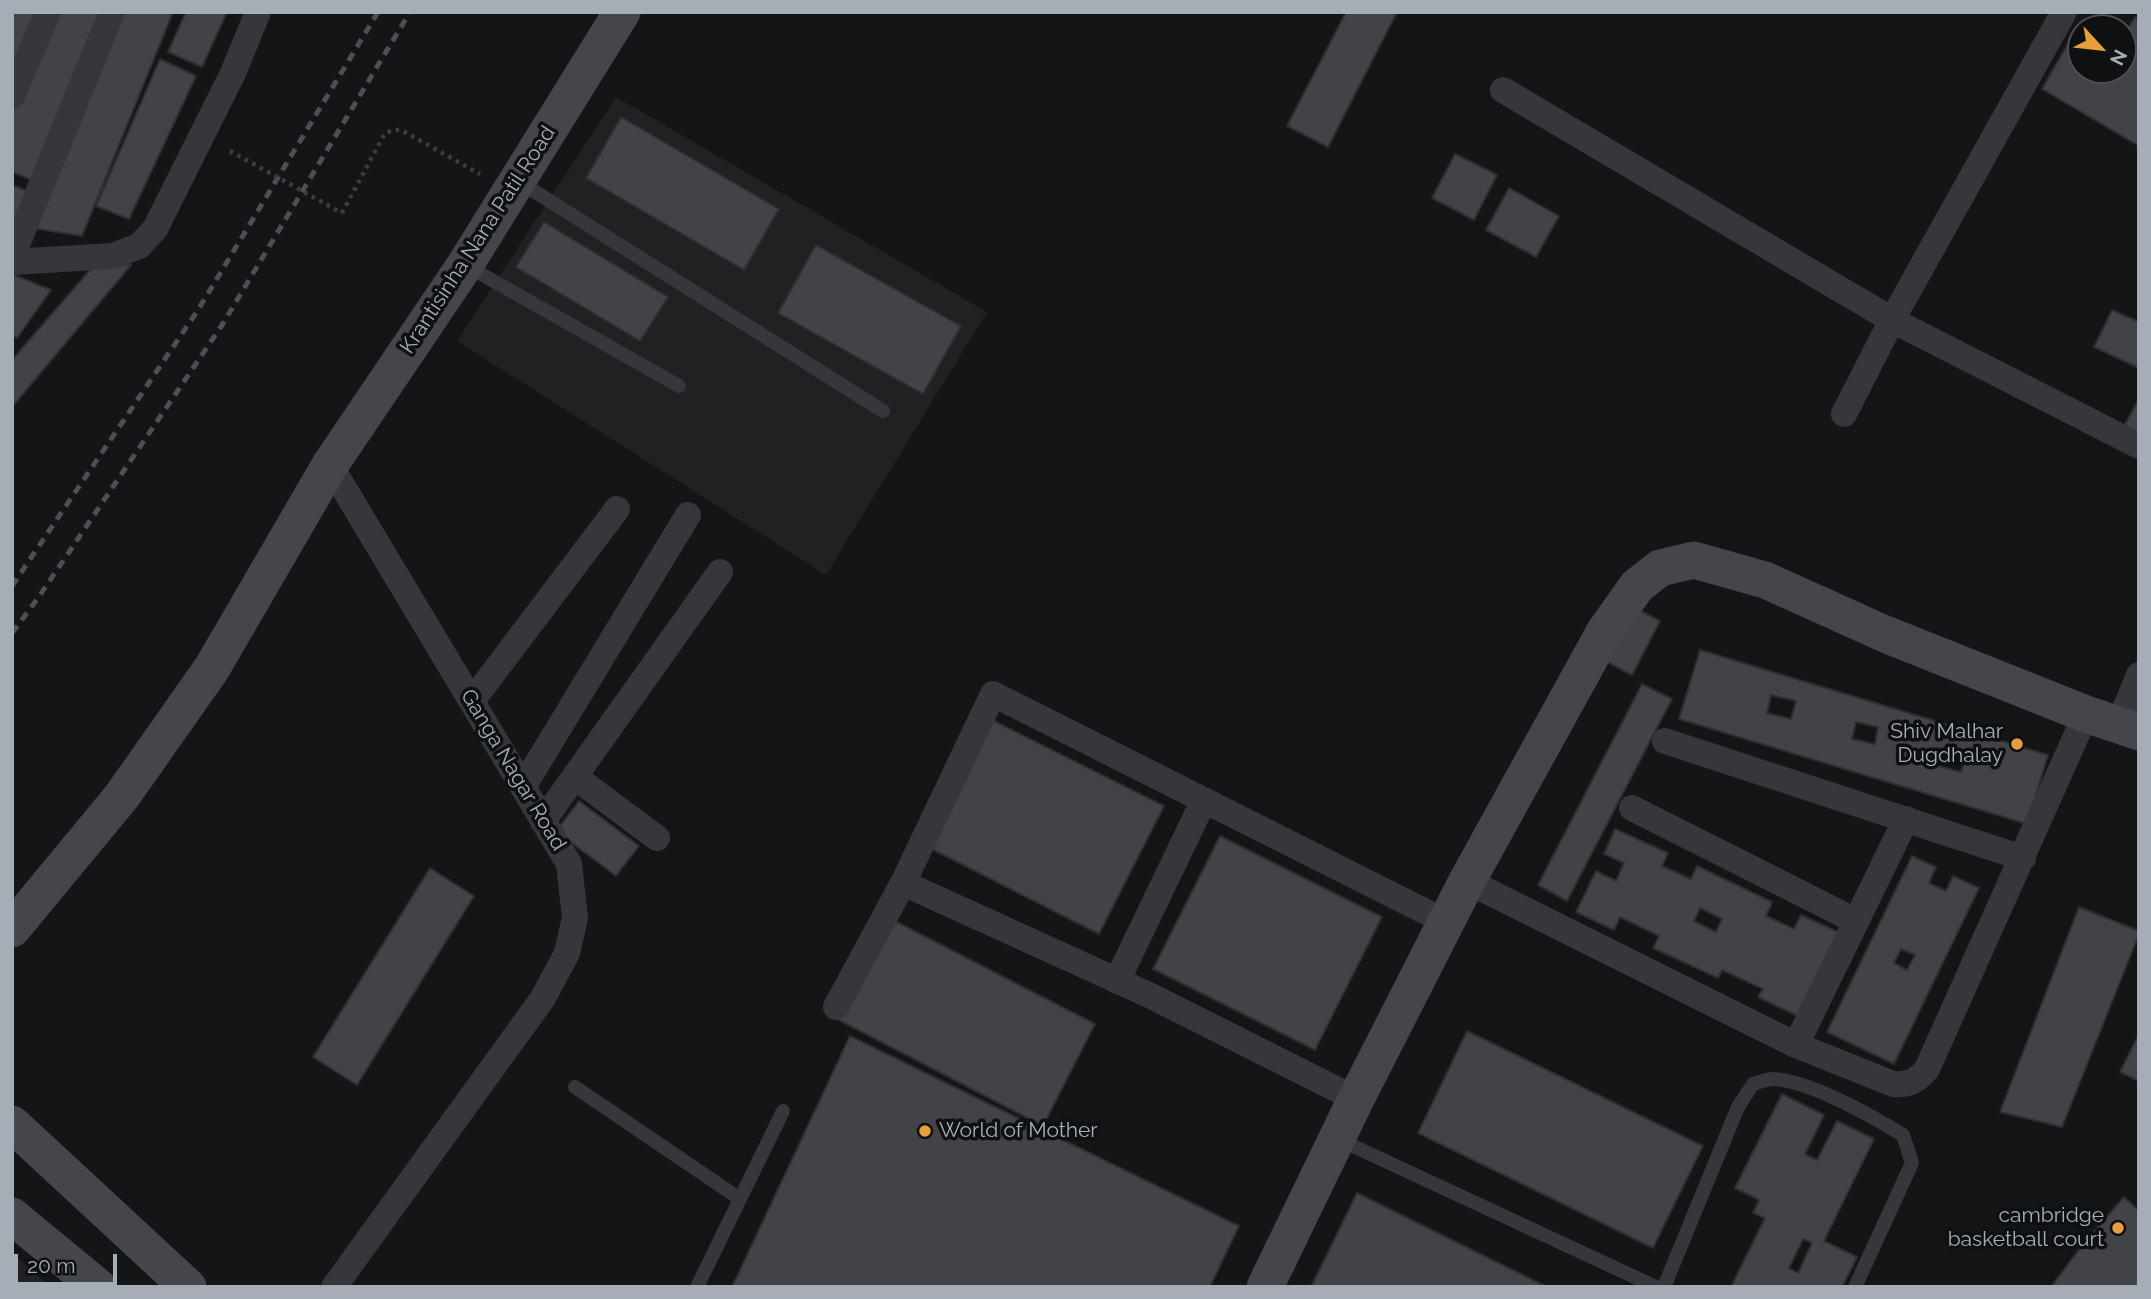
<!DOCTYPE html>
<html>
<head>
<meta charset="utf-8">
<style>
	body { margin:0 }
	#map { position:relative; width:2151px; height:1299px; overflow:hidden; background:#141516; font-family:Raleway,sans-serif }
	canvas { display:block }
	.frame { position:absolute; inset:0; border:14px solid #a7adb6; pointer-events:none }
	.north { position:absolute; left:2067px; top:14px; width:70px; height:70px; box-sizing:border-box; background:#0f1011; border:2px solid #4c4f53; border-radius:50%; rotate:117deg; font-size:19px; font-weight:700; line-height:28px; text-align:center; color:#a7adb6 }
	.north::after { content:''; display:block; margin:auto; width:24px; height:32px; background:#e99f39; clip-path:polygon(50% 0,100% 100%,50% 72%,0 100%) }
	.scale { position:absolute; left:14px; top:1254px; width:103px; height:32px; box-sizing:border-box; border:4px solid #a7adb6; border-top:0; padding-left:9px; font-size:21px; line-height:24px; white-space:nowrap; color:#a7adb6; -webkit-text-stroke:5px #0f1011; paint-order:stroke }
</style>
</head>
<body>
<div id="map">
<canvas width="2151" height="1299"></canvas>
<div class="frame"></div>
<div class="north">N</div>
<div class="scale">20 m</div>
</div>
<script>
const ctx = document.querySelector('canvas').getContext('2d');
ctx.lineJoin = 'round';
function paint(path, color) {
  ctx.fillStyle = color;
  ctx.fill(path, 'evenodd');
}
function stroke(path, color, width, dash) {
  ctx.strokeStyle = color;
  ctx.lineWidth = width;
  ctx.lineCap = dash ? 'butt' : 'round';
  ctx.setLineDash(dash || []);
  ctx.stroke(path);
}
function write(font, color, halo, rows, align = 'center') {
  ctx.font = font + ' Raleway,sans-serif';
  ctx.lineWidth = 7;
  ctx.setLineDash([]);
  ctx.textBaseline = 'middle';
  ctx.strokeStyle = halo;
  ctx.fillStyle = color;
  for (const [text, x, y, turn = 0] of rows) {
    ctx.save();
    ctx.translate(x, y);
    ctx.rotate((+turn || 0) * Math.PI / 180);
    ctx.textAlign = isNaN(turn) ? turn : align;
    if (halo) ctx.strokeText(text, 0, 0);
    ctx.fillText(text, 0, 0);
    ctx.restore();
  }
}
paint(new Path2D(`
	M616 97 987 312 826 575 457 341Z
	M12 1253 51 1287H12Z`), '#212123');
const building = new Path2D(`
	M12 12H38L12 76Z
	M52 12H96L101 14 32 180 12 172V111Z
	M115 12H173L82 236 32 228Z
	M186 12H227L202 67 168 52Z
	M1346 12H1397L1328 147 1287 126Z
	M2135 17 2139 19V146L2042 89 2069 42 2081 49V70H2123V37Z
	M160 59 196 76 129 219 96 206Z
	M621 117 779 209 744 270 586 178Z
	M1455 154 1497 175 1474 220 1432 198Z
	M12 185 30 192 12 223Z
	M1509 188 1559 216 1536 257 1486 230Z
	M544 222 668 297 640 341 516 267Z
	M816 245 961 326 923 394 778 313Z
	M96 263 131 265 12 407V360Z
	M12 274 51 290 17 338 12 335Z
	M2112 310 2139 322V364L2137 367 2094 347Z
	M2139 399V434L2124 426Z
	M1635 608 1660 621 1632 675 1607 662Z
	M1700 650 2048 755 2027 824 1679 719ZM1771 695 1796 701 1791 719 1767 713ZM1856 722 1878 727 1875 744 1852 739ZM1938 748 1966 755 1961 772 1934 765Z
	M1642 684 1672 699 1567 901 1538 885Z
	M992 720 1164 806 1099 934 928 847Z
	M579 801 639 846 616 876 556 831Z
	M1615 829 1668 853 1662 866 1691 879 1697 866 1772 902 1766 916 1794 929 1801 915 1838 932 1798 1016 1758 997 1763 989 1722 970 1718 978 1653 948 1659 936 1620 917 1614 930 1576 912 1596 871 1616 881 1624 863 1604 854ZM1700 908 1722 919 1716 932 1694 921Z
	M1220 836 1382 917 1315 1050 1153 969Z
	M1912 856 1936 867 1929 883 1946 891 1953 876 1979 888 1894 1064 1827 1032ZM1901 949 1915 955 1907 970 1894 963Z
	M430 868 474 896 357 1085 313 1057Z
	M2079 907 2139 931V934L2062 1127 2000 1112Z
	M891 919 1095 1024 1043 1126 839 1020Z
	M1467 1031 1703 1146 1653 1248 1418 1133Z
	M2139 1034V1081L2120 1072Z
	M850 1036 1239 1226 1210 1287H732Z
	M1782 1094 1824 1115 1805 1154 1817 1160 1837 1121 1874 1139 1824 1241 1857 1257 1842 1287H1731L1765 1218 1753 1213 1759 1200 1735 1188ZM1803 1239 1812 1243 1798 1273 1789 1268Z
	M1357 1193 1547 1287H1311Z
	M2124 1197 2139 1211V1287H2051L2083 1244Z`);
paint(building, '#414346');
stroke(building, '#2f2f32', 2);
stroke(new Path2D(`
	M342 213 385 133 393 130H401L480 174`), '#3c3e42', 4.5, [3.5, 5]);
stroke(new Path2D(`
	M518 181 883 411
	M467 266 679 386
	M575 1087 740 1199
	M1338 1139 1656 1287
	M697 1287 783 1111
	M1664 1287 1738 1107 1753 1084C1759 1082 1768 1079 1774 1079 1810 1081 1872 1116 1903 1135L1912 1163 1855 1287`), '#36373b', 14);
stroke(new Path2D(`
	M1503 90 1892 320 2139 446
	M12 96 48 12
	M12 257 112 12
	M12 262 113 256 139 246 155 229 233 73 258 12
	M1844 414 1892 320 2064 12
	M330 465 569 864 575 918 567 953 543 998 334 1287
	M472 701 617 509
	M2118 726 2139 675
	M1665 741 2023 858
	M575 777 657 838
	M523 787 688 515
	M1632 808 1856 921
	M543 821 720 572
	M1467 881 1796 1045 1893 1084C1909 1085 1917 1081 1927 1069L2086 714
	M903 883 1149 995 1356 1099
	M1117 981 1204 800
	M836 1007 903 883 993 694 1446 922
	M1796 1045 1906 819`), '#36373b', 26);
stroke(new Path2D(`
	M12 929 122 796 212 668 330 465 465 265 622 12
	M12 1124 188 1287
	M12 1216 98 1287
	M1265 1287 1356 1099 1467 881 1605 631 1637 586 1660 568 1694 560 1765 580 1885 634 2086 714 2139 732`), '#44464b', 37);
stroke(new Path2D(`
	M12 586 198 310 378 12
	M12 633 38 598 222 325 410 12`), '#4d4f54', 5, [9, 7]);
stroke(new Path2D(`
	M230 151 342 213`), '#3c3e42', 4.5, [3.5, 5]);
for (const [x, y, r, color] of [
	[2017,744,7,"#e99f39"],
	[925,1131,7,"#e99f39"],
	[2118,1228,7,"#e99f39"]
]) {
  const dot = new Path2D();
  dot.arc(x, y, r, 0, 2 * Math.PI);
  ctx.fillStyle = color;
  ctx.fill(dot);
  stroke(dot, '#0f1011', 2.5);
}
write('21px', '#a7adb6', '#0f1011', [
	["Krantisinha Nana Patil Road",478,240,-57],
	["Ganga Nagar Road",513,770,59]
]);
write('21px', '#a7adb6', '#0f1011', [
	["Shiv Malhar",2003,732],
	["Dugdhalay",2003,756],
	["World of Mother",939,1131,"left"],
	["cambridge",2104,1216],
	["basketball court",2104,1240]
], 'right');
</script>
</body>
</html>
